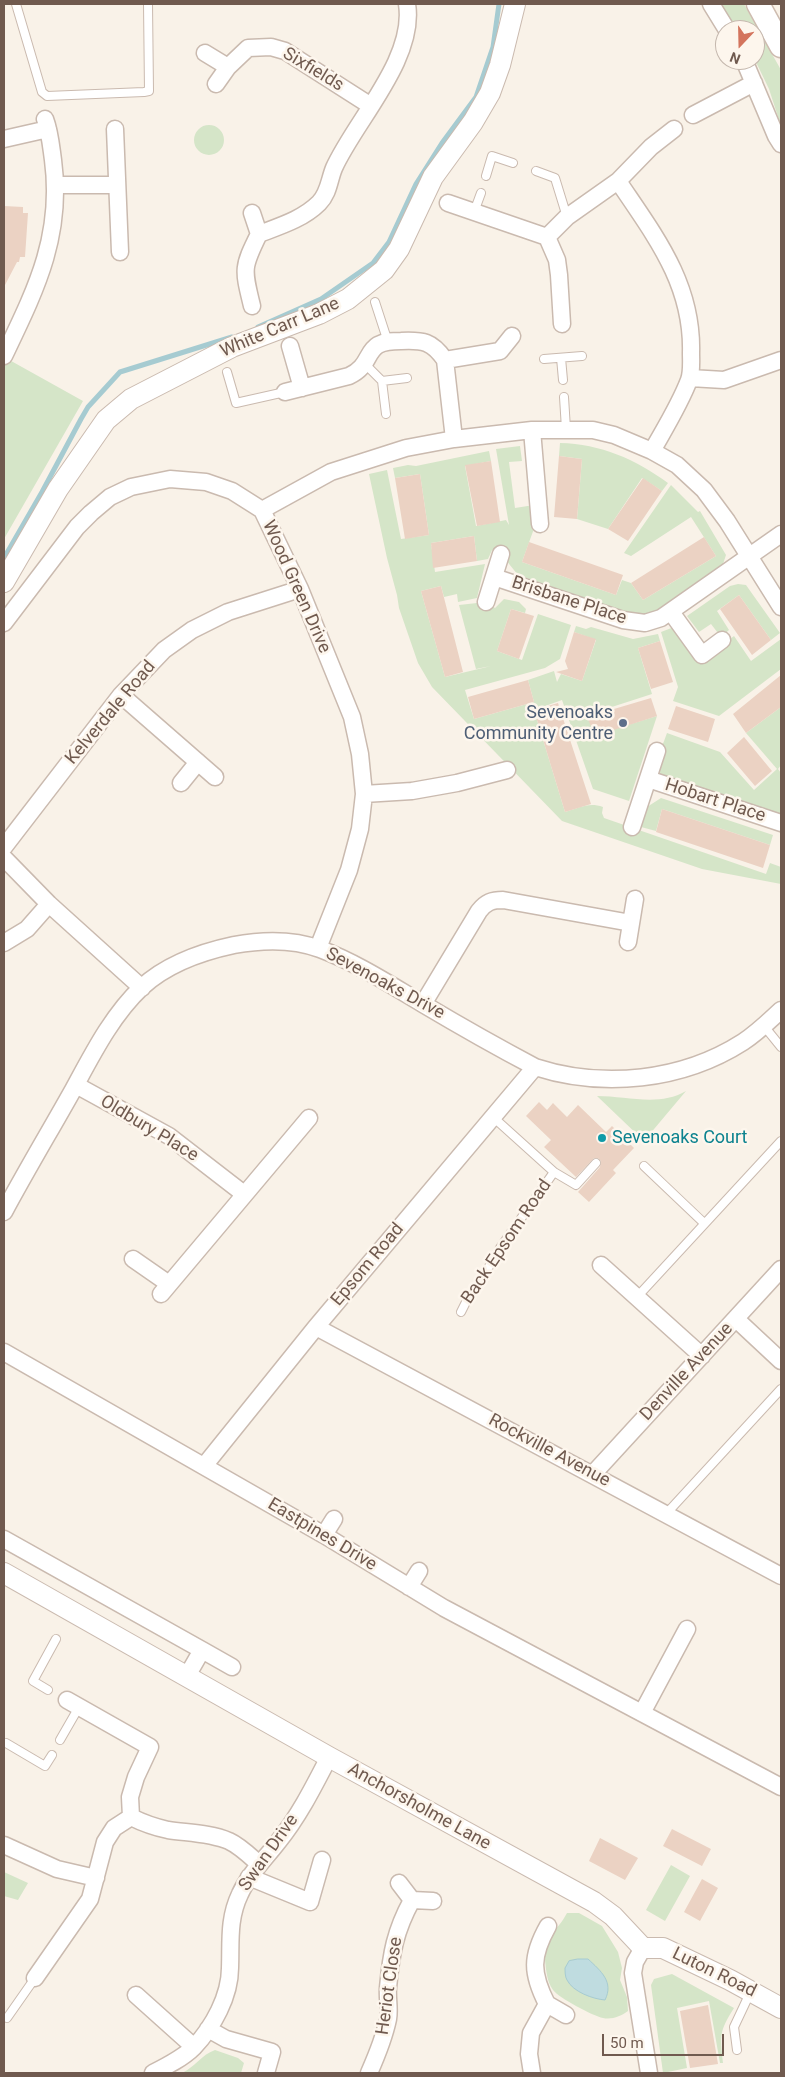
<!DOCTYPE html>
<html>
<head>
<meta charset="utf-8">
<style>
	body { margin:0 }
	#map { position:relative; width:785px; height:2077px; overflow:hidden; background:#f9f2e8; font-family:Roboto,sans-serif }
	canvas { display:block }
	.frame { position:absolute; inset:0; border:5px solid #705a4f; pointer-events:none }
	.north { position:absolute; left:715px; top:20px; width:50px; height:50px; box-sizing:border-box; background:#fdf6ed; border:1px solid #c5b8ae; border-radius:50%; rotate:201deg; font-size:14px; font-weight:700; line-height:20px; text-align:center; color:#705a4f }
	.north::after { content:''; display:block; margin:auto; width:18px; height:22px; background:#d3745d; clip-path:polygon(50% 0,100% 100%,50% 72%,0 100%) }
	.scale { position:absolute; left:602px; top:2034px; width:122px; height:22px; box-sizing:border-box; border:2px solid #705a4f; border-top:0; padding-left:6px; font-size:15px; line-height:18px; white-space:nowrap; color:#705a4f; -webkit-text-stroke:4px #fdf6ed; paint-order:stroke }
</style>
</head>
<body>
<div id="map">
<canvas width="785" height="2077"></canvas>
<div class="frame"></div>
<div class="north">N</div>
<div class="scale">50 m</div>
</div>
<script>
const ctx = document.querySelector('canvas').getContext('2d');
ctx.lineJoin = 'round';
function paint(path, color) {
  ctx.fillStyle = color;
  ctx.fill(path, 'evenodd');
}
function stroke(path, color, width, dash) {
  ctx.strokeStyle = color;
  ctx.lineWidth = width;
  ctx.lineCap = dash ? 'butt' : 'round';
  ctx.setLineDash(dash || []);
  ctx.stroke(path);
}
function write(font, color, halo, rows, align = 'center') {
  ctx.font = font + ' Roboto,sans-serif';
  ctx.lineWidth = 5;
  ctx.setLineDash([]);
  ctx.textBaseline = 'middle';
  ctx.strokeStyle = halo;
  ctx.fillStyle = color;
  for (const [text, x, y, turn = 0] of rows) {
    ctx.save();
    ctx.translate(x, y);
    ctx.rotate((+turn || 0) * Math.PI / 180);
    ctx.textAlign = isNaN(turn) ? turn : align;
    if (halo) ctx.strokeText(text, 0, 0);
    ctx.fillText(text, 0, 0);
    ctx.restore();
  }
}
paint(new Path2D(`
	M720 4H744L781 70V126L769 89 755 60V30H737Z
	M194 140a15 15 0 1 1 30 0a15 15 0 1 1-30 0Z
	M4 357 83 401 4 539Z
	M560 443C601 444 635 459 668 483L662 491 642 478 608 529 577 519 582 459 559 456Z
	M520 446 522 461 509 462 515 508 534 505 536 523 522 562 616 595 622 580 631 583 643 600 716 556 691 517 631 556 624 553 671 485 698 512 700 511 726 555 722 567 664 607 651 613 640 615 607 607 518 575 501 554 492 550 488 559 477 561 474 536 431 543 435 572 485 564 477 598 458 602 457 594 444 597 441 586 421 591 445 677 491 666 476 669 459 605 486 602 495 608 504 599 519 602 526 609 525 613 511 609 497 651 522 660 538 614 571 625 560 659 545 668 465 690 474 719 534 702 528 680 554 671 557 682 561 674 582 681 596 640 574 632 576 626 586 629 591 627 633 639 658 634 660 641 638 648 652 694 587 715 595 735 657 716 629 801 593 789 562 700 534 710 565 812C580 808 588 802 603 807L602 813 604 818 766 874 770 863 781 867V884L702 869 562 821 432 687 418 663 399 608 397 595 387 558 369 474 387 470 401 539 429 535 420 474 395 478 393 468 408 465 416 466 489 451 491 461 465 466 476 526 506 520 509 525 496 449Z
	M738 584 746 585 780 633 771 640 739 595 717 611 729 630 721 637 711 624 699 632 687 616 730 586Z
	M674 627 699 663 734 636 751 661 781 639V669L719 716 673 701 678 687 661 632Z
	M781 707V765L778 769 781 773V815L661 775C653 764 663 745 667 733L720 752 754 790 777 769 746 733Z
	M661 798 773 835 770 845 662 809 656 831 641 827 647 807Z
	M686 1091 644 1141 597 1096C627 1096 659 1107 686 1091Z
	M671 1865 690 1876 665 1921 646 1910Z
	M4 1872 28 1883 18 1900 4 1896Z
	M567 1913H579L602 1926 618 1952 622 1968 620 1980 627 1997 628 2011C621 2016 612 2020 603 2018 593 2016 559 1998 553 1990 547 1982 546 1970 545 1960 545 1934 557 1932 567 1913Z
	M672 1974 734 2008C719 2032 720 2035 723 2063H720L709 2001 677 2008 687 2068 663 2073 651 1985 654 1979Z
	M215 2050 238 2058 244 2063 241 2073H182C195 2067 201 2055 215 2050Z`), '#d5e5c8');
const water = new Path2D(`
	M578 1959H588C601 1971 614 1982 605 2000 593 1999 573 1992 567 1980 565 1977 565 1971 565 1968L569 1961Z`);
paint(water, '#bfdce0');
stroke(water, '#a6cbd1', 1);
stroke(new Path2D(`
	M258 327 321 299 373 263 389 242 416 184 442 143 476 97 493 47 499 4
	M4 558 42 492 81 419 88 407 120 372 232 337`), '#a6cbd1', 5);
paint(new Path2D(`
	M4 206 23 207V213H28L25 257H20L19 262H17L4 287Z
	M559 456 582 459 577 519 554 517Z
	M491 461 500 522 477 526 465 465Z
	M420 474 429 535 405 539 395 478Z
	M643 478 662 491 628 541 608 529Z
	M474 536 477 561 433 568 431 543Z
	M704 537 716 556 643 600 631 583Z
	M529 542 623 575 616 595 522 562Z
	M441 586 463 672 445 677 421 591Z
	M739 595 771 640 752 655 720 609Z
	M511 609 534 616 519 659 497 651Z
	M574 632 596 639 582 681 556 672 568 669 565 661Z
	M660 641 673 682 651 689 638 648Z
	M781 675V707L746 733 733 714Z
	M528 680 534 702 474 719 468 697Z
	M651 698 657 716 595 736 587 717Z
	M558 703 591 804 565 812 534 710Z
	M676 706 715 719 708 742 668 729Z
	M744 737 772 771 755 786 727 753Z
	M662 809 770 845 763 868 656 832Z
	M539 1102 547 1110 553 1103 567 1117 578 1105 606 1132 612 1126 634 1148 613 1170 616 1173 589 1202 578 1192 600 1167 601 1161 598 1158H594L576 1177 544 1147 551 1140 526 1116Z
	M672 1829 711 1849 702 1866 663 1846Z
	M600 1838 638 1858 625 1880 589 1861Z
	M702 1879 718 1888 700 1921 684 1912Z
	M708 2005 718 2064 690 2068 680 2011Z`), '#ebd2c3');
const service = new Path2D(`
	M16 4 42 92 47 96 144 92 149 91 148 4
	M536 171 555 178 567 217
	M486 176 492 156 513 163
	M474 212 481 193
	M375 302 388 342
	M561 358 563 380
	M544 359 582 356
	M365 364 382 381 386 414
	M227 372 236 403 285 392
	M382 381 407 378
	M564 397 566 429
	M764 1026 781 1047
	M493 1117 554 1172 576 1185 596 1163
	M644 1166 704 1223
	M637 1297 781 1141
	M461 1312 470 1294 478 1285 500 1248 554 1172
	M666 1514 781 1389
	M48 1690 33 1681 56 1639
	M60 1740 79 1707
	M6 1743 45 1766 52 1755
	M7 2018 35 1978
	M737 2050 734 2027 750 1993`);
const minor = new Path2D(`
	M711 4 727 30
	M205 53 228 67
	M744 60 776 136 781 144
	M216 84 228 67 248 48 271 47 285 51 371 106
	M693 115 754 83
	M115 129 120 252
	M4 139 48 129
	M618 181C655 236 693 284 691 353 691 361 692 372 689 380 680 404 665 428 652 451
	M56 185H117
	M448 203 547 237 557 260 559 275 562 324
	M252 213 259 234
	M547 237 567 217 618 181 651 147 674 129
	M252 306C243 269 242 268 259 234 280 226 303 219 319 203 329 193 329 180 334 168 355 121 416 59 407 4
	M290 346 302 388
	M4 356C36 289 63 236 53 160 51 146 50 132 45 119
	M445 360 500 351 512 336
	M690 378 724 380 781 360
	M285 392 349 376C369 367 366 352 378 345 385 341 393 341 401 341 423 340 432 341 445 360L454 439
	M532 430 540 524
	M262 510 331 472 406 448 454 439 532 430H593L614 435 652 451 677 465 704 490 727 521 781 607
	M494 577 623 620 645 623 661 618 781 534
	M486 602 501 554
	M671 612 702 655 722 640
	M4 623 77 527 91 513 110 497 131 487 170 479 206 482 232 491 262 510 300 589 352 717 360 754 364 794 360 829 349 870 318 948
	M121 695 215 777
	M648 779 781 823
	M181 783 198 762
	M364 794 412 791 457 783 507 770
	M632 827 657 751
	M4 847 121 695 164 650 192 630 228 612 300 589
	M4 858 49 904 142 988
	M628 942 635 899
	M4 943 27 929 49 904
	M423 1004 479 911C486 902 492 900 503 900L631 923
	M76 1085 169 1136 244 1194
	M4 1212C26 1171 50 1131 73 1090 92 1055 112 1015 142 987 167 964 201 952 234 945 261 940 293 939 320 949 357 963 389 984 423 1004 460 1026 497 1047 535 1067 603 1089 682 1081 743 1042 757 1033 769 1021 781 1010
	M133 1259 169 1284
	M601 1265 702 1356
	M161 1294 309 1118
	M736 1319 781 1361
	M316 1327 781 1576
	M4 1352 324 1535 444 1608 781 1787
	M204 1466 316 1327 535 1067
	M593 1474 781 1269
	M324 1535 334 1519
	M4 1539 202 1650 187 1676
	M409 1587 419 1571
	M202 1650 232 1667
	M67 1700 150 1747 136 1777 130 1797 131 1817
	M642 1713 687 1629
	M131 1817C143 1823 154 1827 168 1830 188 1833 210 1833 229 1841 240 1846 250 1856 259 1864
	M4 1845 57 1869 96 1878
	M249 1877 310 1902 322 1860
	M412 1900 433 1901
	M643 1948 635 1962 633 1973 649 2073
	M35 1978 90 1899 105 1842 114 1828 131 1817
	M136 1995 194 2047
	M547 2004 566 2015
	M208 2029 226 2039 272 2052 266 2073
	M153 2073C167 2066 183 2058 194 2047 213 2027 230 1996 230 1968 231 1942 228 1919 240 1894 249 1874 265 1859 278 1842 299 1816 314 1786 329 1757
	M369 2073C377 2055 384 2038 388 2019 390 2009 387 1998 388 1988 391 1954 395 1931 412 1900L399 1883
	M532 2073 529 2054 531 2033 547 2004C531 1973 531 1956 548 1926`);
const tertiary = new Path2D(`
	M4 582 58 489 106 420 131 399 232 347 319 314 348 299 384 270 399 249 433 177 473 122 490 93 500 65 515 4
	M4 1573 329 1757 594 1902 613 1916 643 1948H663L730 1980 781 2008`);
const secondary = new Path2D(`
	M758 4 781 46`);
stroke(service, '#cabaaf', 10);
stroke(minor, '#cabaaf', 19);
stroke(tertiary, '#cabaaf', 22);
stroke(secondary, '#cebcb0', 25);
stroke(service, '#fff', 8);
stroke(minor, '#fff', 16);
stroke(tertiary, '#fff', 20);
stroke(secondary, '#fff', 22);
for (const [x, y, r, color] of [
	[623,723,5,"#5c6f8a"],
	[602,1138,5,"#0f9aa8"]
]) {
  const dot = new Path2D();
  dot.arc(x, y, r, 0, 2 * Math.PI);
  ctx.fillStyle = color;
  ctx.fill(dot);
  stroke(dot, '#fdf6ed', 2);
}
write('18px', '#705a4f', '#fdf6ed', [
	["Sixfields",313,70,31],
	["White Carr Lane",280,328,-23],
	["Wood Green Drive",296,587,66],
	["Brisbane Place",569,601,18],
	["Kelverdale Road",111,713,-50],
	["Hobart Place",715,801,18],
	["Sevenoaks Drive",385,984,28],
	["Oldbury Place",149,1129,31],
	["Back Epsom Road",507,1242,-56],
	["Epsom Road",368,1265,-50],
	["Denville Avenue",687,1372,-47],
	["Rockville Avenue",549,1451,28],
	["Eastpines Drive",322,1535,31],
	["Anchorsholme Lane",419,1807,29],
	["Swan Drive",269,1853,-55],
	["Luton Road",714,1973,26],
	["Heriot Close",390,1986,-82]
]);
write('18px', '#4e5e75', '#fdf6ed', [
	["Sevenoaks",613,713],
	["Community Centre",613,734]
], 'right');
write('18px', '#0d838f', '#fdf6ed', [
	["Sevenoaks Court",612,1138]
], 'left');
</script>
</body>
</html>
